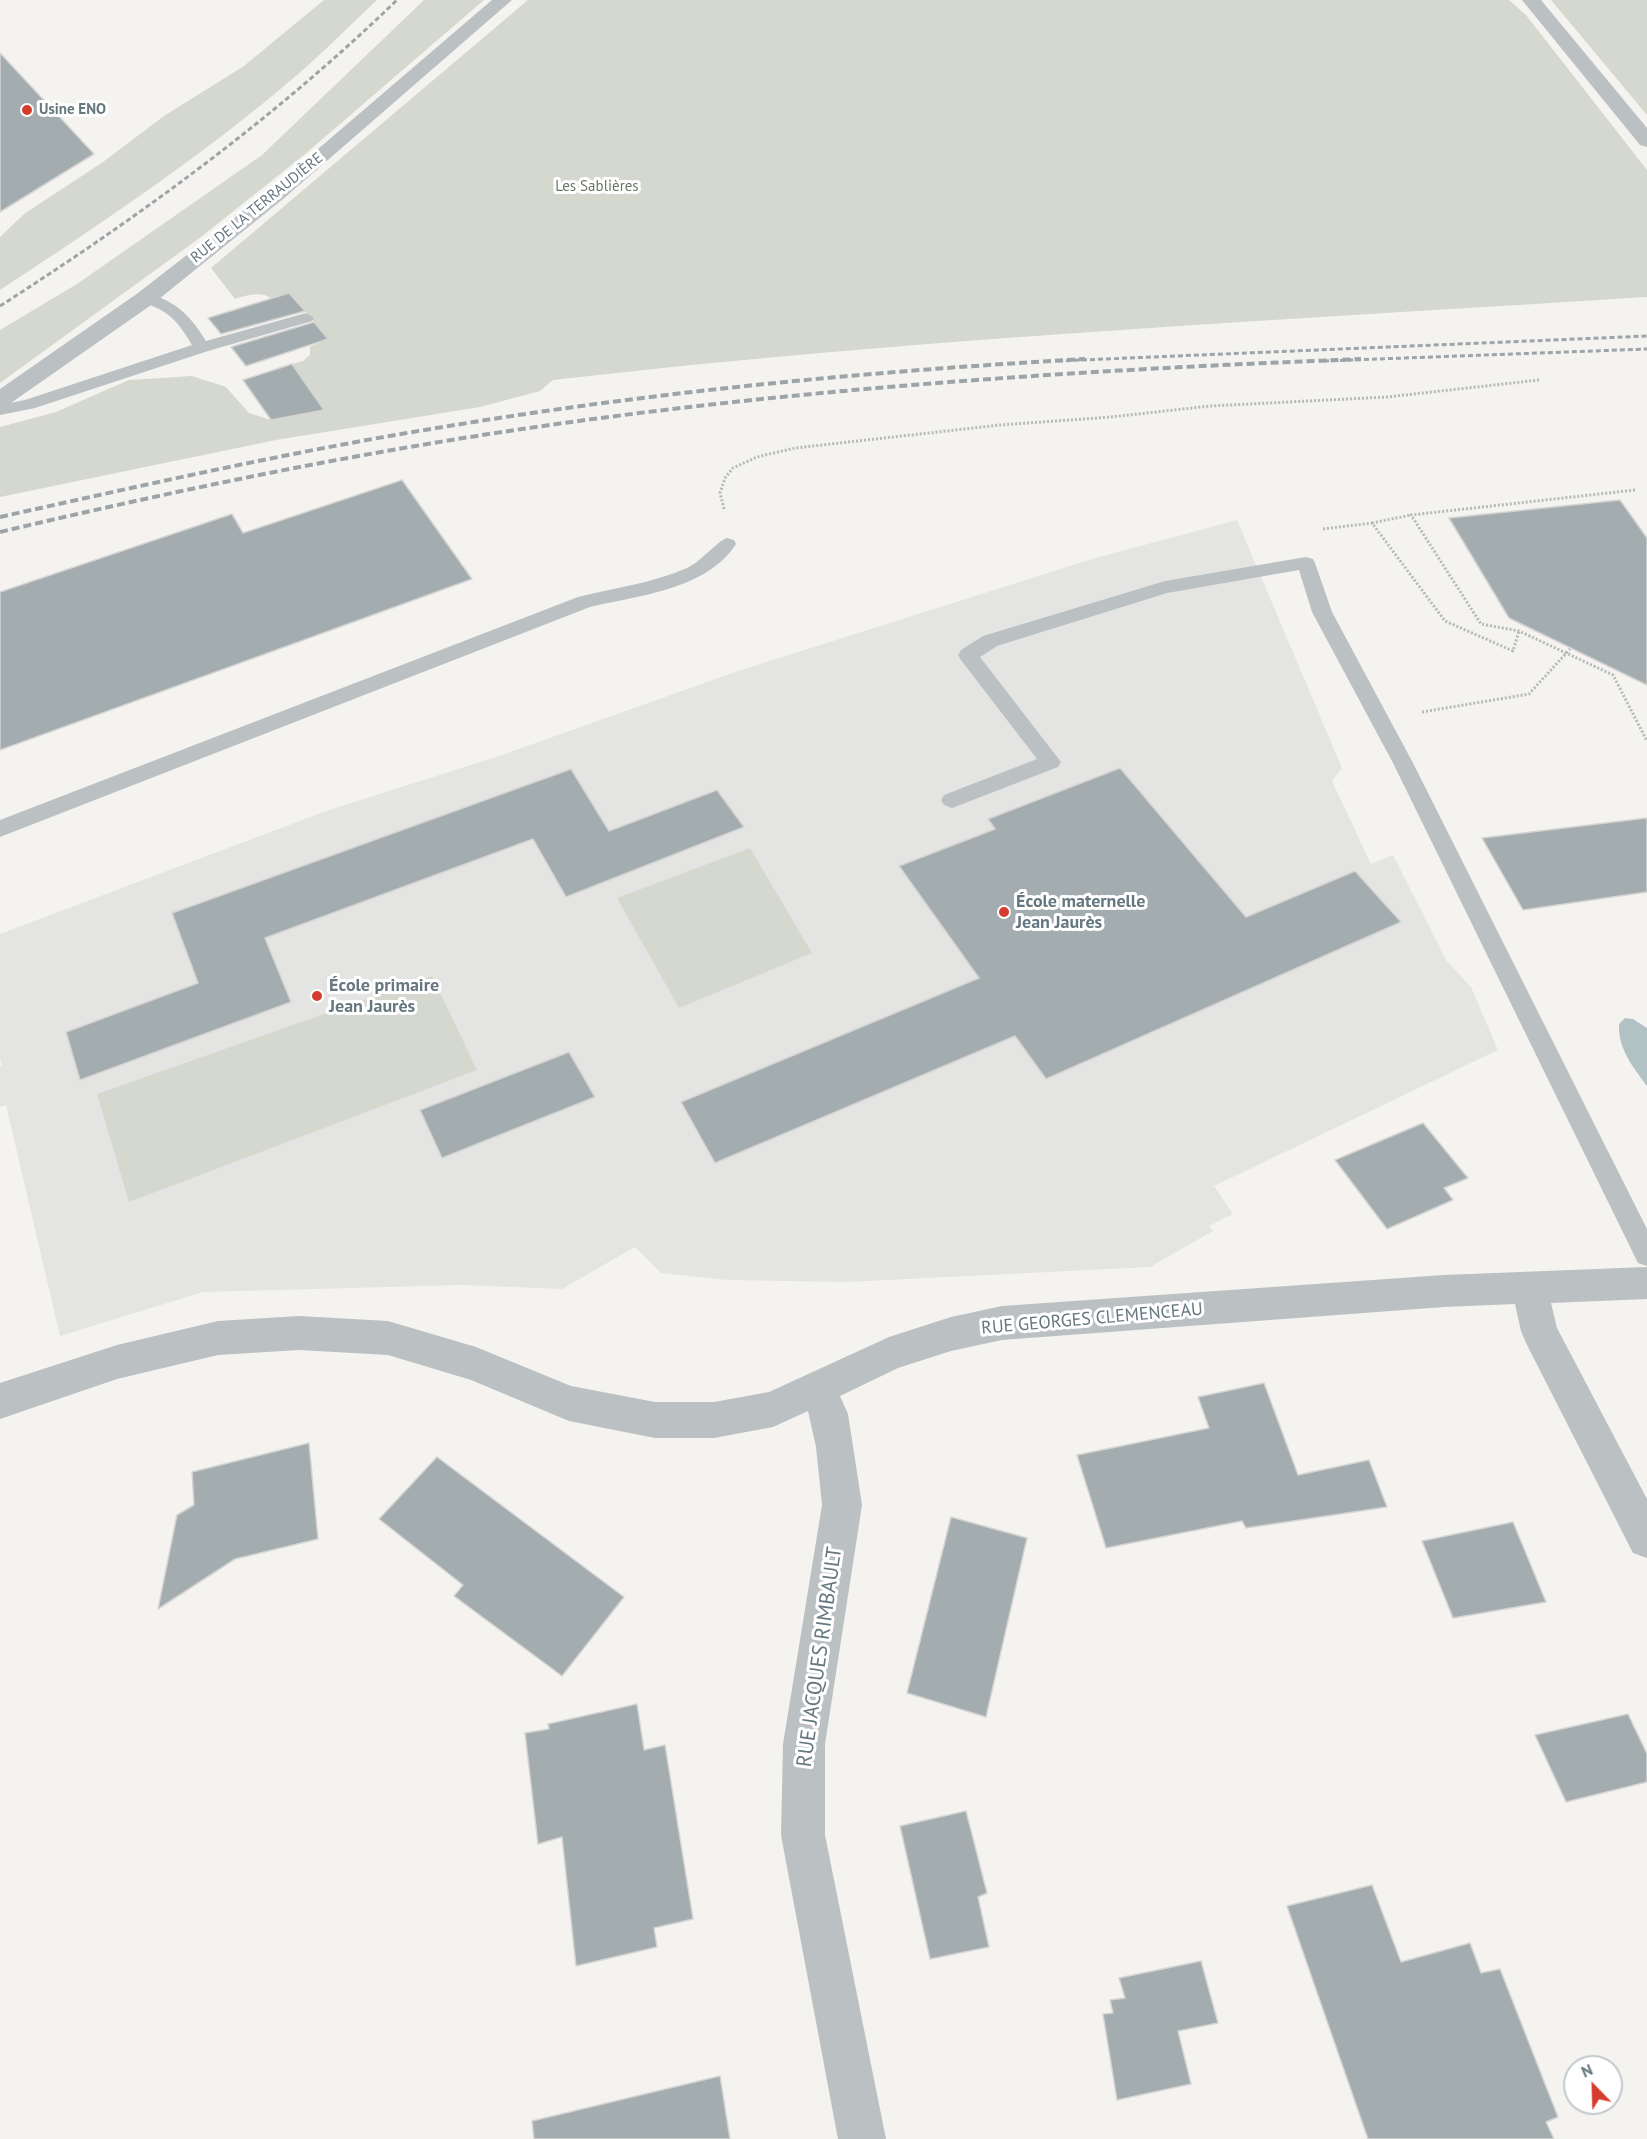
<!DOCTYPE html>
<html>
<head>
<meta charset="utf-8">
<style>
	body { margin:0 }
	#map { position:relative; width:1647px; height:2139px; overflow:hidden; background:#f4f3f0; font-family:"PT Sans",sans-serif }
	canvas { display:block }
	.north { position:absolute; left:1563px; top:2055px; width:60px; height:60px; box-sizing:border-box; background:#fff; border:2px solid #c1c9cc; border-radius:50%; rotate:337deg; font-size:16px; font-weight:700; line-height:24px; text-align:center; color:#65777f }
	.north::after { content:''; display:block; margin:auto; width:21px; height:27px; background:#d53c2e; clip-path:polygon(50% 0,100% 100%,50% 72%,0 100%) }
</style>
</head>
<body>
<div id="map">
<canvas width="1647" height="2139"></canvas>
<div class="north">N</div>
</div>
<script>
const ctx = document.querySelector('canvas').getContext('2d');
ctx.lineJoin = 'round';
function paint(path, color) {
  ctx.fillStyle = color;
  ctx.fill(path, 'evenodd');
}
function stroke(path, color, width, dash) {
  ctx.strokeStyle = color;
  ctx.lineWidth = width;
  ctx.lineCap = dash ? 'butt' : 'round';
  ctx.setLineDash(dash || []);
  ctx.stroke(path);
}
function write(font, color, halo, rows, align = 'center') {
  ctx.font = font + ' "PT Sans",sans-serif';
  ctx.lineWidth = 6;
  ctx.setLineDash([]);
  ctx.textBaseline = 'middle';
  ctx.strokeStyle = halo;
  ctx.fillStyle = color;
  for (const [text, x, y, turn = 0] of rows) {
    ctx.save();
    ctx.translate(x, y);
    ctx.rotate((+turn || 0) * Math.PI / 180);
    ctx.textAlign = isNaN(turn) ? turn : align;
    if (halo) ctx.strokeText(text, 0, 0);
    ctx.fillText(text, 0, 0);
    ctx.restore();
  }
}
paint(new Path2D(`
	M1237 520 1342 768 1332 781 1371 864 1393 855 1446 960 1471 987 1498 1050 1214 1186 1233 1214 1209 1226 1213 1231 1150 1267 847 1282 727 1280 661 1273 635 1247 562 1289 462 1285 203 1292 60 1336 6 1105 0 1107V1067L2 1066 0 1058V934L326 811 499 756 738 671 1092 559Z`), '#e4e5e3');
paint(new Path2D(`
	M324 0H377C350 25 324 52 297 75 204 155 102 223 0 290V237L24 214 103 162 164 116 244 66Z
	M424 0H484L304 155 201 237 0 383V330L77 284 262 155Z
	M528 0H1509L1526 15 1647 170V297C1283 320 916 338 553 380L540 391 480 407 276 440 0 497V427L56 412 129 380 192 376 226 387 249 413 271 420 323 410 292 364 303 361 310 355V347L328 339 290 293 271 298C260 291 247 295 235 299L211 268Z
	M1551 0H1647V115Z
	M750 848 812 953 679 1008 617 898Z
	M432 976 477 1070 129 1202 97 1094Z`), '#d4d8cf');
paint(new Path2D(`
	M1625 1018 1633 1019 1647 1028V1086C1633 1067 1618 1049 1619 1024Z`), '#b2c1c3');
const building = new Path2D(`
	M0 53 94 154 0 212Z
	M289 293 305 311 221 334 208 318Z
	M314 322 328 339 246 366 231 347Z
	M292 364 324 410 271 420 243 380Z
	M402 480 472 579 0 750V592L232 514 243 533Z
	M1620 500 1647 538V685L1509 618 1449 518Z
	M1120 768 1246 917 1355 871 1401 922 1046 1079 1015 1036 715 1163 681 1102 979 978 899 866 995 829 988 819Z
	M571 769 609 831 717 790 744 827 566 897 533 839 265 938 291 1002 80 1080 66 1032 198 983 172 913Z
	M1647 818V892L1523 910 1482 838Z
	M569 1052 595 1097 442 1158 420 1110Z
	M1423 1123 1468 1178 1444 1188 1453 1200 1387 1229 1335 1160Z
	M1264 1383 1298 1475 1369 1460 1387 1507 1246 1528 1242 1521 1106 1548 1077 1455 1209 1428 1198 1397Z
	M309 1443 318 1539 235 1559 158 1609 177 1515 194 1505 192 1472Z
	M437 1457 624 1597 562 1676 454 1596 463 1585 379 1519Z
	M951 1517 1027 1538 986 1717 907 1693Z
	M1513 1522 1546 1602 1453 1618 1422 1541Z
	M637 1704 644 1750 665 1745 693 1919 654 1928 657 1947 576 1966 562 1837 538 1844 525 1733 549 1729 548 1724Z
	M1628 1714 1647 1754V1782L1566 1802 1535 1735Z
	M966 1811 987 1893 978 1897 989 1947 930 1959 900 1826Z
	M1372 1885 1401 1962 1470 1943 1481 1973 1500 1969 1558 2117 1546 2122 1554 2139H1368L1287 1906Z
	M1201 1961 1218 2023 1178 2031 1191 2084 1117 2100 1103 2014 1113 2013 1110 2000 1125 1998 1119 1978Z
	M720 2076 730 2139H534L532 2121Z`);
paint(building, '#a3acaf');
stroke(building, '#d5d4d3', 1.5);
stroke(new Path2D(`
	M1635 490 1411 515 1481 624 1519 631 1613 675 1647 741
	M724 509 720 493 725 478 733 468 757 457 795 448 1000 425 1111 417 1210 406 1387 397 1539 380
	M1372 523 1411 515
	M1323 529 1372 523 1445 621 1513 651 1519 631
	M1422 712 1529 694 1570 649`), '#b5b9ba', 3, [2, 2]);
paint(new Path2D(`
	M146 293C175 300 191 316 206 341L306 313 314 318 312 321 208 351 35 408 0 415V405L25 400 192 345C183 330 175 317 159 309 152 305 143 304 138 298Z
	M727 538 734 540 736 544C706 590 640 595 590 607L0 837V820L578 597C614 588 653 583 687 568 702 561 717 541 727 538Z
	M1306 557 1313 559 1315 563 1332 612 1413 763 1647 1229V1266L1638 1263 1393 763 1312 612 1299 570 1167 593 997 646 980 657 1061 762 1058 767 960 805 952 808 944 805 941 800 944 795 1037 759 961 660 958 655 961 650 983 636 1165 581Z`), '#bbc0c2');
paint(new Path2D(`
	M492 0H512L283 199 154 303 8 405 0 407V389L138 293 269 191Z
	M1522 0H1541L1647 128V147L1640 145Z
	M1647 1267V1299L1551 1303 1557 1328 1647 1499V1558L1633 1553 1526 1343 1521 1331 1515 1304 1444 1307 1002 1340 951 1351 898 1368 840 1396 848 1414 862 1505 825 1744V1835L886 2139H838L781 1835 783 1744 822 1505 816 1447 808 1411 773 1427 714 1438H655L569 1421 471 1380 388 1355 299 1350 218 1355 117 1379 0 1419V1383L117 1345 218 1321 299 1316 388 1321 476 1347 571 1386 655 1402H714L769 1392 889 1337 951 1317 1002 1306 1444 1275Z`), '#bbc0c2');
stroke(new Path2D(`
	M0 306C142 215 276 117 397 0
	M1058 361 1647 336
	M1324 361 1647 349`), '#9da4a8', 3, [5, 3]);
stroke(new Path2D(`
	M0 517C149 484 298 450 449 426 660 391 872 371 1085 359
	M0 532C173 491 346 455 522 429 800 388 1080 370 1361 359`), '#9da4a8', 4, [8, 4]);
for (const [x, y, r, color] of [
	[27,110,6,"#d53c2e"],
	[1004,912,6,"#d53c2e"],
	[317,996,6,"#d53c2e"]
]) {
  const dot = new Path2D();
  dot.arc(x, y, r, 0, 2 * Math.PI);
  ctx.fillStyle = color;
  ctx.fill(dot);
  stroke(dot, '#fff', 2);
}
write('bold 15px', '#65777f', '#fff', [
	["Usine ENO",39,110]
], 'left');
write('15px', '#6a7663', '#fff', [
	["Les Sablières",597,187]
]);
write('15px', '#65777f', '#fff', [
	["RUE DE LA TERRAUDIÈRE",257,208,-39]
]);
write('bold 18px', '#65777f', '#fff', [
	["École maternelle",1016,902],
	["Jean Jaurès",1016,923],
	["École primaire",329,986],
	["Jean Jaurès",329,1007]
], 'left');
write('18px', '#65777f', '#fff', [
	["RUE GEORGES CLEMENCEAU",1092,1319,-5]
]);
write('21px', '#65777f', '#fff', [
	["RUE JACQUES RIMBAULT",820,1657,-82]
]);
</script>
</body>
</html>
